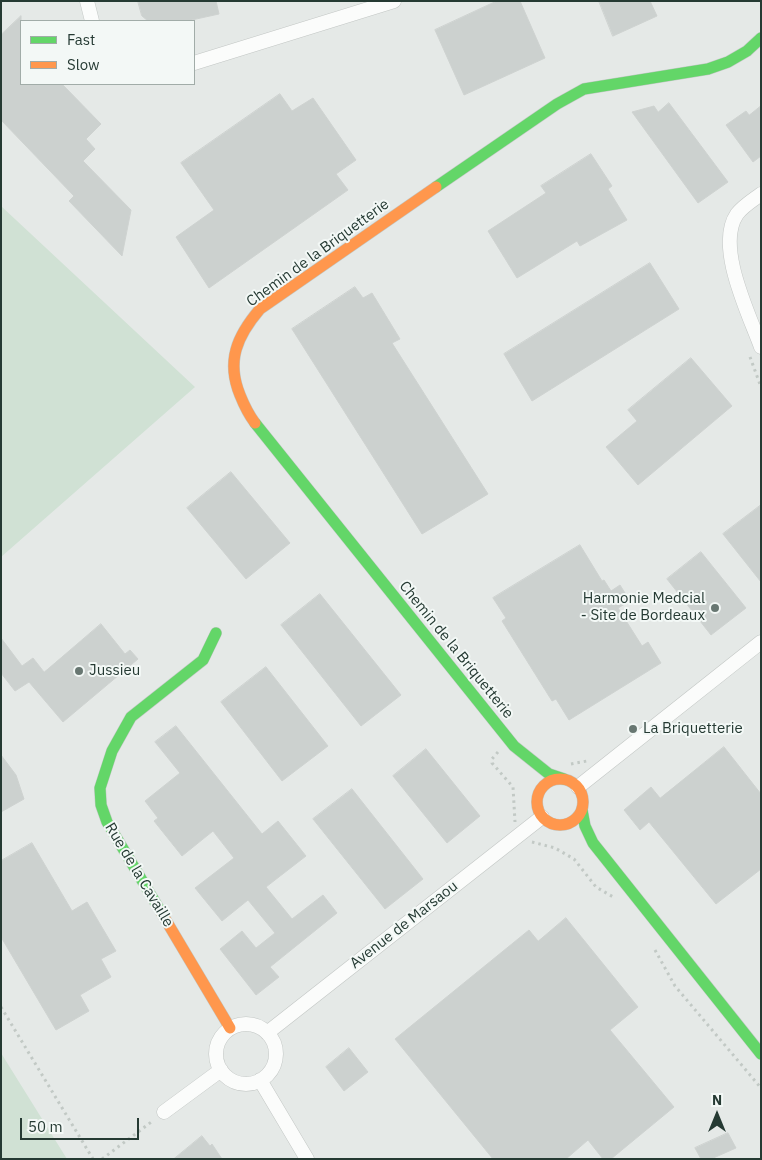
<!DOCTYPE html>
<html>
<head>
<meta charset="utf-8">
<style>
	body { margin:0 }
	#map { position:relative; width:762px; height:1160px; overflow:hidden; background:#e5e9e7; font-family:"IBM Plex Sans",sans-serif }
	canvas { display:block }
	.frame { position:absolute; inset:0; border:2px solid #253a33; pointer-events:none }
	.legend { position:absolute; left:20px; top:20px; width:175px; height:65px; box-sizing:border-box; background:#f3f8f6; border:1px solid #a1aca8; margin:0; padding:6px 9px; list-style:none; font-size:15px; color:#253a33 }
	.legend li { display:flex; align-items:center; gap:10px; height:25px }
	.legend b { width:25px; border:1px solid #a1aca8 }
	.north { position:absolute; left:692px; top:1090px; width:50px; height:50px; -webkit-text-stroke:4px #f3f8f6; paint-order:stroke; rotate:0deg; font-size:14px; font-weight:700; line-height:20px; text-align:center; color:#253a33 }
	.north::after { content:''; display:block; margin:auto; width:18px; height:22px; background:#253a33; clip-path:polygon(50% 0,100% 100%,50% 72%,0 100%) }
	.scale { position:absolute; left:20px; top:1118px; width:119px; height:22px; box-sizing:border-box; border:2px solid #253a33; border-top:0; padding-left:6px; font-size:15px; line-height:18px; white-space:nowrap; color:#253a33; -webkit-text-stroke:4px #f3f8f6; paint-order:stroke }
</style>
</head>
<body>
<div id="map">
<canvas width="762" height="1160"></canvas>
<div class="frame"></div>
<ul class="legend">
<li><b style="height:6px;background:#63d668"></b>Fast</li>
<li><b style="height:6px;background:#ff974d"></b>Slow</li>
</ul>
<div class="north">N</div>
<div class="scale">50 m</div>
</div>
<script>
const ctx = document.querySelector('canvas').getContext('2d');
ctx.lineJoin = 'round';
function paint(path, color) {
  ctx.fillStyle = color;
  ctx.fill(path, 'evenodd');
}
function stroke(path, color, width, dash) {
  ctx.strokeStyle = color;
  ctx.lineWidth = width;
  ctx.lineCap = dash ? 'butt' : 'round';
  ctx.setLineDash(dash || []);
  ctx.stroke(path);
}
function write(font, color, halo, rows, align = 'center') {
  ctx.font = font + ' "IBM Plex Sans",sans-serif';
  ctx.lineWidth = 4;
  ctx.setLineDash([]);
  ctx.textBaseline = 'middle';
  ctx.strokeStyle = halo;
  ctx.fillStyle = color;
  for (const [text, x, y, turn = 0] of rows) {
    ctx.save();
    ctx.translate(x, y);
    ctx.rotate((+turn || 0) * Math.PI / 180);
    ctx.textAlign = isNaN(turn) ? turn : align;
    if (halo) ctx.strokeText(text, 0, 0);
    ctx.fillText(text, 0, 0);
    ctx.restore();
  }
}
paint(new Path2D(`
	M1 206 195 387 1 557Z
	M1 1053 67 1159H1Z`), '#d0e1d4');
const building = new Path2D(`
	M138 1H216L219 14 187 21H148L142 16Z
	M497 1H520L545 58 464 95 435 30Z
	M599 1H650L657 16 613 36Z
	M21 16V84H62L101 124 86 139 95 149 83 161 131 210 122 256 69 201 74 196 1 120V35Z
	M280 94 292 111 313 98 356 160 336 174 348 190 209 288 176 237 214 210 181 163Z
	M669 103 728 182 698 203 632 112 654 106 658 112Z
	M761 106V156L753 162 726 125 746 111 749 115Z
	M591 154 612 186 608 189 627 220 580 246 577 241 517 278 488 231 546 193 541 186Z
	M650 263 679 309 532 401 504 354Z
	M355 287 363 298 372 293 400 339 392 343 488 494 422 534 292 329Z
	M691 358 732 406 638 485 606 447 637 421 628 410Z
	M231 472 290 543 246 579 187 508Z
	M761 505V582L723 534Z
	M580 545 602 581 604 580 611 591 620 585 630 601 618 608 642 646 648 642 661 663 569 720 556 699 552 701 502 621 506 618 493 598Z
	M701 552 746 608 711 635 667 579Z
	M320 594 401 695 361 726 281 625Z
	M101 624 125 654 130 650 138 659 63 722 29 682 15 691 1 673V638L22 666 33 658 44 672Z
	M266 667 328 746 282 781 221 702Z
	M176 726 262 834 278 821 306 856 266 887 292 919 323 895 337 913 270 967 279 977 256 995 220 949 242 931 256 948 275 933 248 900 222 921 195 888 234 858 213 831 182 856 154 821 158 818 145 801 180 773 155 742Z
	M724 747 761 794V869L716 904 649 822 640 830 624 810 651 787 660 798Z
	M426 749 480 816 447 843 393 776Z
	M1 755 16 775 24 799 1 812Z
	M352 789 423 879 385 909 313 819Z
	M32 843 72 911 87 902 116 951 101 959 111 977 80 995 89 1011 56 1030 1 937V861Z
	M566 918 638 1007 610 1030 674 1107 611 1159H603L588 1140 566 1159H493L395 1039 529 930 538 941Z
	M349 1048 368 1072 344 1091 326 1067Z
	M728 1133 736 1148 711 1159H701L695 1148Z
	M202 1136 210 1146 212 1144 222 1159H174Z`);
paint(building, '#ccd1cf');
stroke(building, '#ced2d0', 1);
const street = new Path2D(`
	M87 1 92 21
	M194 63 394 1
	M761 194C753 200 743 206 737 214 715 246 749 314 761 347
	M578 787 761 642
	M216 1054a30 30 0 1 1 60 0a30 30 0 1 1-60 0Z
	M267 1033 542 817
	M260 1080 307 1159
	M164 1112 221 1070`);
const fast = new Path2D(`
	M436 187 557 104 584 89 708 69 728 62 747 51 761 38
	M255 423 514 746 549 774 564 779
	M582 810 585 826 593 843 761 1054
	M161 912 107 822 101 805 100 788 112 751 131 717 203 660 216 633`);
const slow = new Path2D(`
	M255 423C249 415 244 405 240 395 226 361 237 336 260 309L436 187
	M537 802a23 23 0 1 1 46 0a23 23 0 1 1-46 0Z
	M161 912 230 1028`);
stroke(street, '#c2c6c4', 15);
stroke(fast, '#c1c7c4', 12);
stroke(slow, '#c1c7c4', 12);
stroke(new Path2D(`
	M750 357 761 387
	M498 752 492 759V763L513 787 515 822
	M571 764 587 761
	M532 842 555 848 574 859 596 887 615 898
	M655 950 675 986 761 1088
	M1 1007 93 1159
	M102 1159 154 1120`), '#c2c9c5', 3, [2.5, 4]);
stroke(street, '#fbfcfb', 14);
stroke(fast, '#63d668', 11);
stroke(slow, '#ff974d', 11);
for (const [x, y, r, color] of [
	[715,608,5,"#687772"],
	[79,671,5,"#687772"],
	[633,729,5,"#687772"]
]) {
  const dot = new Path2D();
  dot.arc(x, y, r, 0, 2 * Math.PI);
  ctx.fillStyle = color;
  ctx.fill(dot);
  stroke(dot, '#f3f8f6', 2);
}
write('15px', '#253a33', '#f3f8f6', [
	["Chemin de la Briquetterie",318,253,-36],
	["Chemin de la Briquetterie",456,650,51],
	["Rue de la Cavaille",139,875,59],
	["Avenue de Marsaou",404,925,-38]
]);
write('15px', '#253a33', '#f3f8f6', [
	["Harmonie Medcial",705,599,"right"],
	["- Site de Bordeaux",705,616,"right"],
	["Jussieu",89,671],
	["La Briquetterie",643,729]
], 'left');
</script>
</body>
</html>
